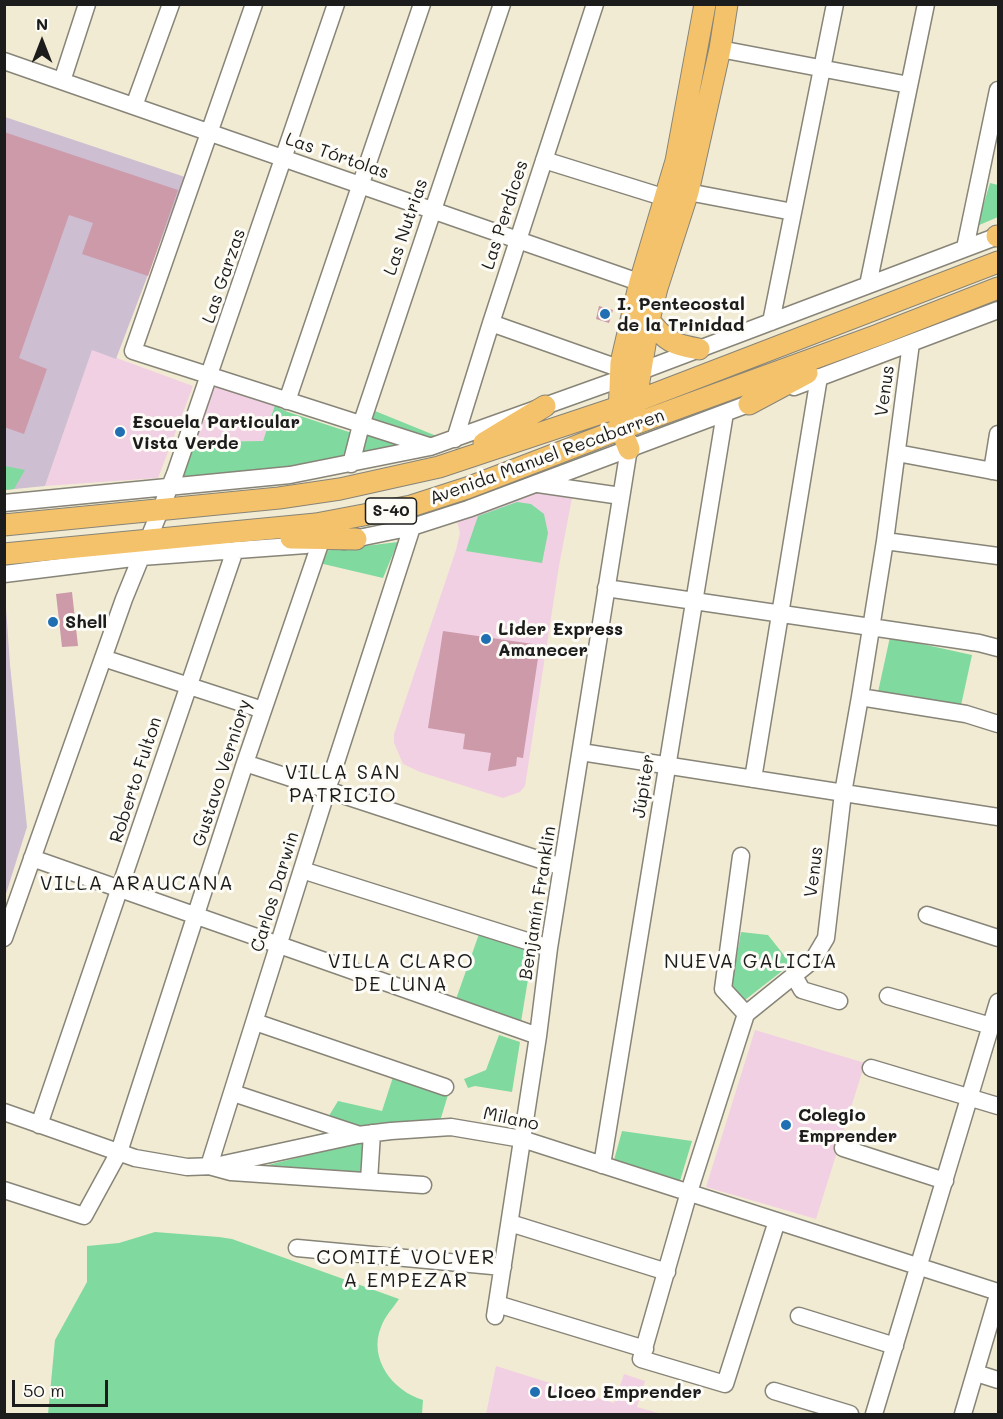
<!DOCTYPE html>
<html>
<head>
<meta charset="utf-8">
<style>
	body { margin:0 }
	#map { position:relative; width:1003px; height:1419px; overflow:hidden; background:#f2ebd3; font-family:Mali,sans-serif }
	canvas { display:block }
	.frame { position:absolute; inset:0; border:6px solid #1c1c1c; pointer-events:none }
	.north { position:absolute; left:12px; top:12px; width:60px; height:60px; -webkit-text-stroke:4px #fdfcf7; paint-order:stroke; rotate:0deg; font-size:16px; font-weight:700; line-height:24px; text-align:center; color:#1c1c1c }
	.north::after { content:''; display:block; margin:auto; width:21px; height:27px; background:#1c1c1c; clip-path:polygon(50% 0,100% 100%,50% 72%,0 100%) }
	.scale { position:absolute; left:12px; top:1380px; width:96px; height:27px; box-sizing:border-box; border:3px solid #1c1c1c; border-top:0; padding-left:8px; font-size:18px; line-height:21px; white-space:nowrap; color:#1c1c1c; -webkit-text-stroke:4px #fdfcf7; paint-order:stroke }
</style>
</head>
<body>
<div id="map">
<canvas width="1003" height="1419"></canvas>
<div class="frame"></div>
<div class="north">N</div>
<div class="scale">50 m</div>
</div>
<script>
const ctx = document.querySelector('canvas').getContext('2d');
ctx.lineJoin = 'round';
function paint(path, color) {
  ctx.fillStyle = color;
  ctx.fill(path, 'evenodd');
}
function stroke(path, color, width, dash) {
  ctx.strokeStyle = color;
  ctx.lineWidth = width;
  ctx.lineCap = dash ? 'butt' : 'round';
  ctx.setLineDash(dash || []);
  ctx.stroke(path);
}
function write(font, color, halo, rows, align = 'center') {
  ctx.font = font + ' Mali,sans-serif';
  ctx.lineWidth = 6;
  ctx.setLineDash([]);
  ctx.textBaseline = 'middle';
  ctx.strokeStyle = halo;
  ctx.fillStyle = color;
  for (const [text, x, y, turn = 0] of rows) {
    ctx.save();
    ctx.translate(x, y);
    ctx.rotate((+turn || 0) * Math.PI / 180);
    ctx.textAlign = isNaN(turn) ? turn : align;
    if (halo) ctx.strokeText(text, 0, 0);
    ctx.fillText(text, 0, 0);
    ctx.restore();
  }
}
paint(new Path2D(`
	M92 349 193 386 158 478 45 486Z
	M215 385 275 405 263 441 193 442Z
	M545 492 572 498 559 566 525 786 520 792 503 798 420 772 403 764 394 743V734L456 550 460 533 457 521 529 494Z
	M755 1030 865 1063 816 1219 706 1187Z
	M496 1366 614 1403 624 1374 645 1381 637 1407 662 1414H486Z`), '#f1d0e3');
paint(new Path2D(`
	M5 117 185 177 116 359 92 350 45 486 5 490Z
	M4 579 10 665 27 827 5 897Z`), '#cebed1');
paint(new Path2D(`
	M990 183 998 185V217L977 226Z
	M275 405 285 411 352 433 343 462 177 483 193 442 263 441Z
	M375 411 444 439 357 461Z
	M5 466 25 470 14 489 5 490Z
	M517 502 531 504 544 514 548 533 542 563 466 551 478 516Z
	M398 542 383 578 319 563 323 551Z
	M890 637 972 655 960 710 878 692Z
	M741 932 768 935 791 964 745 1000 731 989Z
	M479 934 533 949 521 1022 455 1002Z
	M499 1035 520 1042 512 1092 475 1086 468 1088 464 1079 486 1070Z
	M393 1077 448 1095 440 1121 353 1130 327 1119 338 1101 382 1111Z
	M622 1131 692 1141 680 1181 614 1160Z
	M368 1140 365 1178 248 1170Z
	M155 1232 219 1237 232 1239 399 1299C393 1308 385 1316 381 1327 368 1359 393 1391 423 1400L422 1414H48L55 1340 87 1282V1246L119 1243Z`), '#80d99f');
paint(new Path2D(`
	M4 132 178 190 148 276 82 254 93 223 69 215 19 358 47 369 24 434 4 427Z
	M599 306 613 310 609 323 596 319Z
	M72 592 78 646 62 647 56 594Z
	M443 631 540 645 523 758 517 757 516 766 488 771 491 753 463 749 465 734 428 728Z`), '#cc9aa9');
const minor = new Path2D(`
	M254 4 133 351 429 446
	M720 49 909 85
	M4 61 650 286
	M62 81 87 4
	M134 106 171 4
	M544 160 666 198
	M688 192 793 212
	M965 248 998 90
	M868 285 926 4
	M771 322 835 4
	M491 323 621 369
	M794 387 998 310
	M287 401 422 4
	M455 439 491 323 595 4
	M897 453 998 472
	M351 464 361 425 502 4
	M992 471 998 434
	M538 484 621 496
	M4 503 290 475 430 447 620 379 998 236
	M412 527 327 790 209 1166 231 1172 423 1185
	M344 541 412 527 468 509 759 400
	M885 541 998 556
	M4 574 141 557 306 545
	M606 588 979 643 998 648
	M103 658 263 710
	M860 697 966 714 998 724
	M581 752 998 817
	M245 763 562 867
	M753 779 819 377
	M741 856 723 989 746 1014
	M32 858 538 1036
	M302 870 549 948
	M927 915 998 938
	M4 938 124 599 175 474 336 4
	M794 976 802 990 839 1001
	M888 996 991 1026
	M255 1022 445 1087
	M871 1068 998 1106
	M233 1093 357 1134
	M4 1112 135 1158 187 1167 215 1166 358 1135 391 1131 451 1127 522 1139 998 1292
	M39 1125 235 550
	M843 1148 945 1181
	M602 1165 725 413
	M369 1181 372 1133
	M4 1190 84 1216 119 1152 245 763 320 544
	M777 1221 725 1384 641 1359 689 1192 746 1014 813 960 826 938 843 793 860 697 885 541 911 343
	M510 1223 667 1272
	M297 1248 503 1267
	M497 1304 645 1349
	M495 1316 538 1036 549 948 630 442
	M799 1316 895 1346
	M976 1373 998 1380
	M774 1391 850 1414
	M874 1414 998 1002
	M963 1414 998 1295`);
const major = new Path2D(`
	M997 236H998
	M649 320C665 341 674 345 699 349
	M749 404 807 373
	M634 412 649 320 657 288 688 192 720 49 727 4
	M484 443 545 406
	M629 449 621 429 619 416 621 363 640 282 676 161 705 4
	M4 525 279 498 340 489 439 467 634 402 998 262
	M291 538 356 539
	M4 554 316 524 411 506 467 488 621 429 878 335 998 288`);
stroke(minor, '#878478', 19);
stroke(major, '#878478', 23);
stroke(minor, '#fff', 16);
stroke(major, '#f4c26a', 21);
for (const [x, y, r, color] of [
	[605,314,6,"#1f6fb2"],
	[120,432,6,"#1f6fb2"],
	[53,622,6,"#1f6fb2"],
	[486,639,6,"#1f6fb2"],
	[786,1125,6,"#1f6fb2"],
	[535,1392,6,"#1f6fb2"]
]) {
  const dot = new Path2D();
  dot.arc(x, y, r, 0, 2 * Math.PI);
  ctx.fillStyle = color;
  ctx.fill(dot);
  stroke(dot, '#fdfcf7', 2);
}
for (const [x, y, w] of [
	[391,511,51]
]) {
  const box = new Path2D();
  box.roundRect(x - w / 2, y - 13, w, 26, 4.5);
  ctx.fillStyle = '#fdfcf7';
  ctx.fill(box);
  stroke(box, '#1c1c1c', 1.5);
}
write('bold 16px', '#1c1c1c', null, [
	["S-40",391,511]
]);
write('18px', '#1c1c1c', '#fdfcf7', [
	["Las Tórtolas",337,156,19],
	["Las Perdices",505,215,-72],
	["Las Nutrias",406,227,-71],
	["Las Garzas",224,276,-71],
	["Venus",885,391,-82],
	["Avenida Manuel Recabarren",547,457,-20],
	["Gustavo Verniory",222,773,-72],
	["Roberto Fulton",136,780,-72],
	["Júpiter",644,786,-81],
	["Venus",814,872,-83],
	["Carlos Darwin",275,892,-73],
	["Benjamín Franklin",538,903,-81],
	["Milano",511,1119,12]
]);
write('bold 18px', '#1c1c1c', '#fdfcf7', [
	["I. Pentecostal",617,304],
	["de la Trinidad",617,325],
	["Escuela Particular",132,422],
	["Vista Verde",132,443],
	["Shell",65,622],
	["Lider Express",498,629],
	["Amanecer",498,650],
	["Colegio",798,1115],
	["Emprender",798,1136],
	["Liceo Emprender",547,1392]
], 'left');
ctx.letterSpacing = '1.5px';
write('20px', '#1c1c1c', '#fdfcf7', [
	["VILLA SAN",343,773],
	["PATRICIO",343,796],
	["VILLA ARAUCANA",137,884],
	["VILLA CLARO",401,962],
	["DE LUNA",401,985],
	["NUEVA GALICIA",751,962],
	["COMITÉ VOLVER",406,1258],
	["A EMPEZAR",406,1281]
]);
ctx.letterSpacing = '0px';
</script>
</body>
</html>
